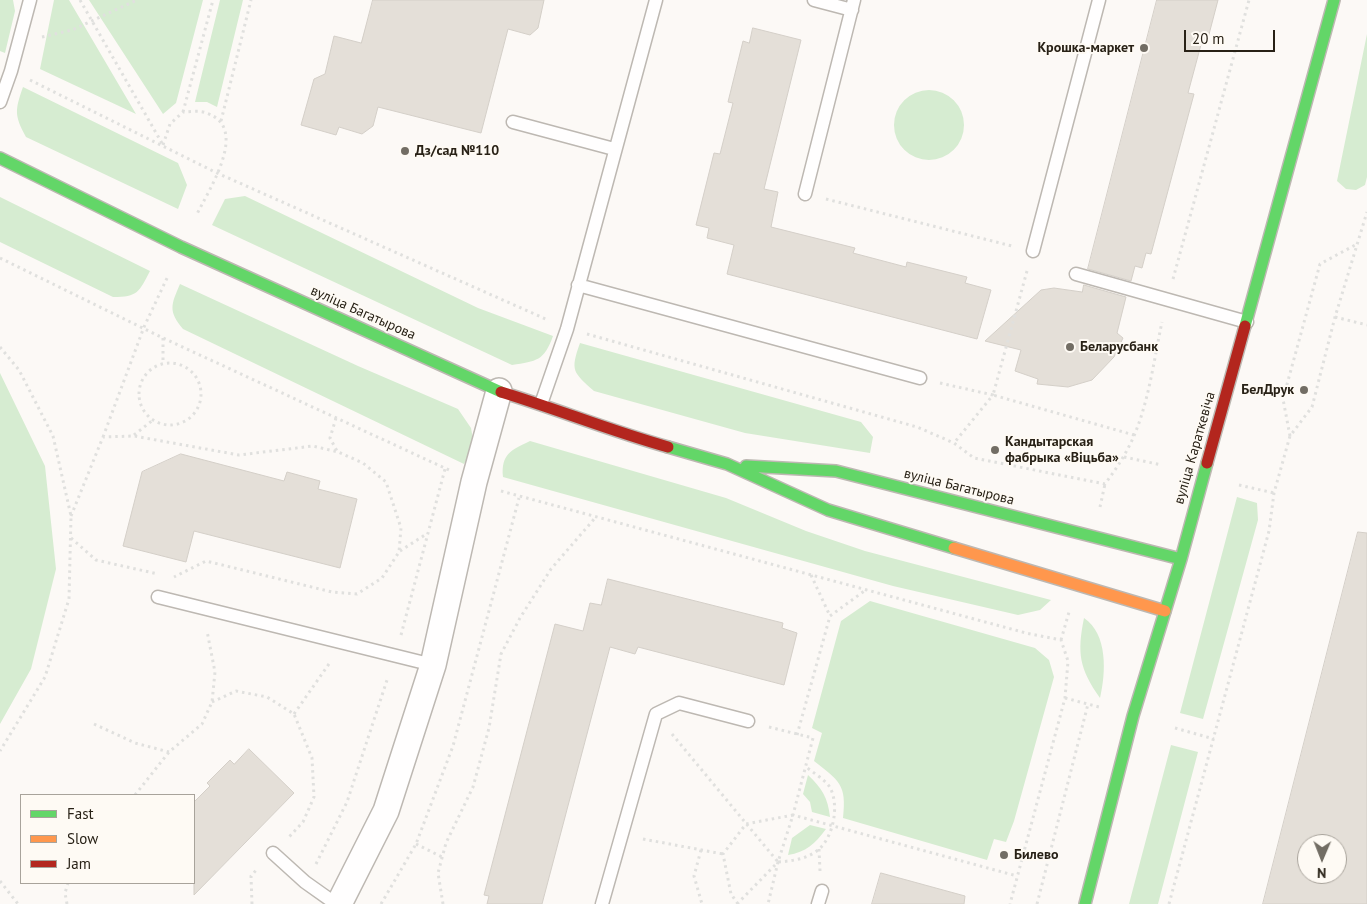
<!DOCTYPE html>
<html>
<head>
<meta charset="utf-8">
<style>
	body { margin:0 }
	#map { position:relative; width:1367px; height:904px; overflow:hidden; background:#fcf9f6; font-family:"PT Sans",sans-serif }
	canvas { display:block }
	.legend { position:absolute; left:20px; top:794px; width:175px; height:90px; box-sizing:border-box; background:#fefaf4; border:1px solid #a8a39b; margin:0; padding:6px 9px; list-style:none; font-size:15px; color:#282116 }
	.legend li { display:flex; align-items:center; gap:10px; height:25px }
	.legend b { width:25px; border:1px solid #a8a39b }
	.north { position:absolute; left:1297px; top:834px; width:50px; height:50px; box-sizing:border-box; background:#fefaf4; border:1px solid #a8a39b; border-radius:50%; rotate:181deg; font-size:14px; font-weight:700; line-height:20px; text-align:center; color:#282116 }
	.north::after { content:''; display:block; margin:auto; width:18px; height:22px; background:#726d64; clip-path:polygon(50% 0,100% 100%,50% 72%,0 100%) }
	.scale { position:absolute; left:1184px; top:30px; width:91px; height:22px; box-sizing:border-box; border:2px solid #282116; border-top:0; padding-left:6px; font-size:15px; line-height:18px; white-space:nowrap; color:#282116; -webkit-text-stroke:4px #fefaf4; paint-order:stroke }
</style>
</head>
<body>
<div id="map">
<canvas width="1367" height="904"></canvas>
<ul class="legend">
<li><b style="height:6px;background:#63d668"></b>Fast</li>
<li><b style="height:6px;background:#ff974d"></b>Slow</li>
<li><b style="height:6px;background:#b3261e"></b>Jam</li>
</ul>
<div class="north">N</div>
<div class="scale">20 m</div>
</div>
<script>
const ctx = document.querySelector('canvas').getContext('2d');
ctx.lineJoin = 'round';
function paint(path, color) {
  ctx.fillStyle = color;
  ctx.fill(path, 'evenodd');
}
function stroke(path, color, width, dash) {
  ctx.strokeStyle = color;
  ctx.lineWidth = width;
  ctx.lineCap = dash ? 'butt' : 'round';
  ctx.setLineDash(dash || []);
  ctx.stroke(path);
}
function write(font, color, halo, rows, align = 'center') {
  ctx.font = font + ' "PT Sans",sans-serif';
  ctx.lineWidth = 4;
  ctx.setLineDash([]);
  ctx.textBaseline = 'middle';
  ctx.strokeStyle = halo;
  ctx.fillStyle = color;
  for (const [text, x, y, turn = 0] of rows) {
    ctx.save();
    ctx.translate(x, y);
    ctx.rotate((+turn || 0) * Math.PI / 180);
    ctx.textAlign = isNaN(turn) ? turn : align;
    if (halo) ctx.strokeText(text, 0, 0);
    ctx.fillText(text, 0, 0);
    ctx.restore();
  }
}
paint(new Path2D(`
	M0 0H13L15 11 5 53 0 51Z
	M54 0H69L136 114 40 69Z
	M89 0H203L176 103 163 114Z
	M220 0H243L217 107 207 102H195Z
	M1367 34V177L1365 185 1356 190 1346 189 1337 181Z
	M23 87 178 163 187 185 178 209 26 137C14 115 15 110 23 87Z
	M894 125a35 35 0 1 1 70 0a35 35 0 1 1-70 0Z
	M245 196 478 308 553 336C544 361 537 361 512 365L212 225 225 199Z
	M0 197 150 271C139 292 138 297 113 297L0 242Z
	M180 284 358 366 458 409 471 428 474 445 464 464 183 329C168 311 171 305 180 284Z
	M580 343 861 422 873 437 870 453 745 433 594 391C573 372 570 371 580 343Z
	M0 373 45 466 56 569 31 669 0 724Z
	M530 441 726 498 806 531 865 551 1051 600 1040 610 1018 615 893 586 503 477C501 454 511 450 530 441Z
	M1237 497 1257 503 1258 520 1203 719 1180 713Z
	M870 601 1035 648 1049 660 1054 677 1014 821 1006 842 994 839 987 860 843 818C847 784 839 781 814 761L822 733 812 728 841 621Z
	M1084 618C1108 634 1106 673 1100 698 1079 668 1077 653 1084 618Z
	M1171 745 1198 752 1158 904H1129Z
	M808 775C822 788 828 798 830 817L812 812 810 802 803 794Z
	M810 825 826 829C815 844 806 852 788 855L792 838Z`), '#d6ecd1');
const building = new Path2D(`
	M373 0H544L538 28 530 35 508 29 481 133 378 107 373 126 362 134 339 127 336 135 301 125 314 79 325 74 334 36 361 43Z
	M1157 0H1218L1207 42 1202 41 1188 93 1194 94 1151 254 1146 253 1142 268 1135 266 1131 281 1088 269Z
	M753 28 801 40 764 189 778 192 771 227 855 248 853 253 906 267 907 262 967 277 965 283 991 290 977 339 727 274 734 245 707 238 709 228 696 225 714 153 720 154 733 103 728 102 743 41 749 43Z
	M1084 285 1126 297 1117 333 1123 338 1114 357 1092 380 1068 387 1037 384 1038 379 1015 371 1021 350 985 341 1041 290 1054 288 1082 292Z
	M181 454 284 481 287 472 320 481 318 489 357 499 340 568 194 531 186 562 123 546 142 472Z
	M1358 532 1367 533V904H1263ZM1307 844H1337V874H1307Z
	M608 579 783 623 782 628 797 633 784 685 638 647 635 654 610 647 542 904H487L489 896 484 895 555 624 583 631 590 603 601 605Z
	M249 749 294 793 194 895V802L210 786 207 783 230 760 234 764Z
	M881 873 965 896 964 904H872Z`);
paint(building, '#e4dfd8');
stroke(building, '#d4cfc8', 1);
const lane = new Path2D(`
	M814 0 852 10
	M0 102 11 71 30 0
	M513 122 614 149
	M805 194 854 0
	M1033 251 1099 0
	M1076 274 1247 322
	M578 285 920 378
	M541 404 567 329 656 0
	M158 597 433 665
	M273 853 305 882 336 904
	M602 904 656 714 679 703 748 721
	M818 904 822 891`);
const street = new Path2D(`
	M339 904 386 811 433 665 474 482 499 391`);
const fast = new Path2D(`
	M0 158 181 247 501 392
	M1245 326 1334 0
	M668 447 727 464 828 510 954 548
	M746 466 836 471 1181 559
	M1085 904 1133 716 1181 559 1207 463`);
const slow = new Path2D(`
	M954 548 1165 611`);
const jam = new Path2D(`
	M501 392C557 409 611 431 668 447
	M1207 463 1245 326`);
stroke(lane, '#bdb8b2', 15);
stroke(street, '#bdb8b2', 28);
stroke(fast, '#bdb8b2', 14);
stroke(slow, '#bdb8b2', 14);
stroke(jam, '#bdb8b2', 14);
stroke(new Path2D(`
	M80 0 163 145
	M42 37 72 30 137 0
	M30 80 217 173 548 320
	M183 112 213 0
	M221 121 251 0
	M163 145 170 124 183 112C190 112 200 110 206 113 251 127 208 191 196 216
	M826 199 1012 246
	M0 258 163 338 449 470
	M1027 271 993 395 1134 435
	M1173 279 1249 0
	M1335 317 1367 325
	M587 334 917 427 954 443 974 458 1105 484C1116 469 1126 454 1133 438 1149 402 1154 359 1162 322
	M163 338V363
	M0 347 19 370 53 436 71 516 69 599 45 677 0 751
	M139 394a31 31 0 1 1 62 0a31 31 0 1 1-62 0Z
	M940 383 993 395 954 443
	M336 418 330 438 337 451
	M134 435 153 420
	M1290 436 1283 399 1320 264 1357 244
	M103 437 144 327 168 276
	M1124 457 1162 465
	M1239 485 1274 493
	M501 491 1026 633 1061 640 1068 661 1065 698 1010 904
	M1100 507 1105 484
	M71 516 103 437 134 436 239 455 313 446 338 452 363 463 386 482 401 528 399 552 382 578 357 594 332 592 206 561 174 577
	M71 538 96 560 158 574
	M400 551 428 533
	M811 575 830 616
	M401 635 445 469
	M1061 640 1069 612
	M1065 698 1099 707
	M212 702 236 691 267 697 294 714 312 758 314 797 303 822 289 837
	M294 714 331 661
	M94 724 135 743 169 752
	M769 727 813 738 793 815 1017 876
	M1175 728 1214 739
	M672 734 778 862
	M797 735 830 616 867 589
	M135 795 169 752 202 724 212 702 215 672 207 631
	M643 839 723 854
	M416 844 442 857
	M819 849 820 871
	M701 850 694 876 702 904
	M316 864 347 802 388 677
	M0 881 18 904
	M67 904 65 893 68 883
	M252 904 251 876 258 868
	M381 904 416 844 453 746 519 498
	M443 904 438 873 446 843 473 787 489 728 501 654 520 618 551 569 595 518
	M737 904 778 862 768 904
	M738 904 731 894 723 854 746 824 793 815 778 862C792 861 807 859 818 850 834 837 840 803 829 786 824 779 812 772 805 766
	M1037 904 1088 704
	M1169 904 1269 531 1274 493 1290 436 1312 407 1335 317 1367 212`), '#e0e0de', 3, [2.5, 4]);
stroke(lane, '#fffefe', 12);
stroke(street, '#fffefe', 25);
stroke(fast, '#63d668', 11);
stroke(slow, '#ff974d', 11);
stroke(jam, '#b3261e', 11);
for (const [x, y, r, color] of [
	[1144,48,5,"#726d64"],
	[405,151,5,"#726d64"],
	[1070,347,5,"#726d64"],
	[1304,390,5,"#726d64"],
	[995,450,5,"#726d64"],
	[1004,855,5,"#726d64"]
]) {
  const dot = new Path2D();
  dot.arc(x, y, r, 0, 2 * Math.PI);
  ctx.fillStyle = color;
  ctx.fill(dot);
  stroke(dot, '#fefaf4', 2);
}
write('bold 14px', '#282116', '#fefaf4', [
	["Крошка-маркет",1134,48,"right"],
	["Дз/сад №110",415,151],
	["Беларусбанк",1080,347],
	["БелДрук",1294,390,"right"],
	["Кандытарская",1005,442],
	["фабрыка «Віцьба»",1005,458],
	["Билево",1014,855]
], 'left');
write('14px', '#282116', '#fefaf4', [
	["вуліца Багатырова",363,313,24],
	["вуліца Караткевіча",1195,448,-74],
	["вуліца Багатырова",959,487,14]
]);
</script>
</body>
</html>
